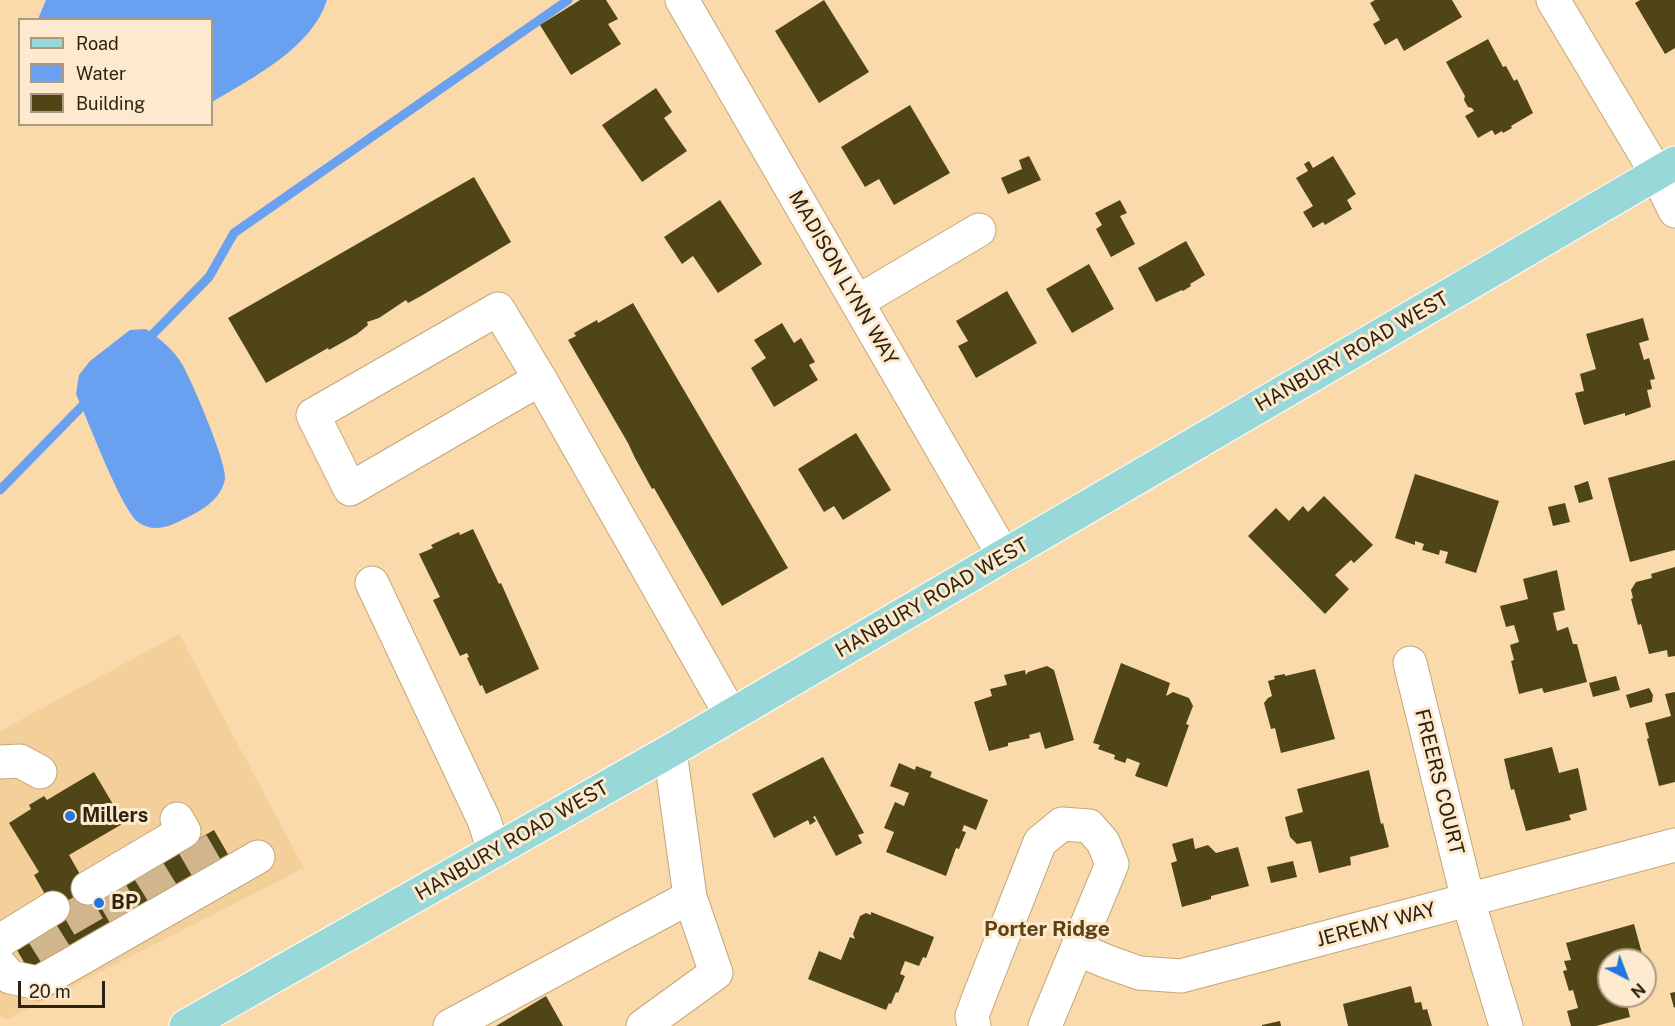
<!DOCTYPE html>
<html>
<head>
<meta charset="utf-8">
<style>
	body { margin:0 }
	#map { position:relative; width:1675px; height:1026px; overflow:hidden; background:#fadaab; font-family:"Public Sans",sans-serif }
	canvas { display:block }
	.legend { position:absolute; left:18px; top:18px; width:195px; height:108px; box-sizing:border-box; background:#fdeace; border:2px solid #aa9a82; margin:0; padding:8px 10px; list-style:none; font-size:18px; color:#2e2210 }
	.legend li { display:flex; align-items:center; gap:12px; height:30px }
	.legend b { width:30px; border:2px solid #aa9a82 }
	.north { position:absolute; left:1597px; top:948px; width:60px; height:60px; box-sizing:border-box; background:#fdeace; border:2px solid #aa9a82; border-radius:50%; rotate:138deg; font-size:16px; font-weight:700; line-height:24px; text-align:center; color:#2e2210 }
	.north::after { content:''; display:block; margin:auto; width:21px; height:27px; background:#2475e0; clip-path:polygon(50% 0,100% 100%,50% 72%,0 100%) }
	.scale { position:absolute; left:18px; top:981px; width:87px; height:27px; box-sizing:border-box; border:3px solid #2e2210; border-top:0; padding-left:8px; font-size:18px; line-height:21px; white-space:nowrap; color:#2e2210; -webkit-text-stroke:4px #fdeace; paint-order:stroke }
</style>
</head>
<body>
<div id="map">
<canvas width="1675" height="1026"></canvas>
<ul class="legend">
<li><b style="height:8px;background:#98d8d9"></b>Road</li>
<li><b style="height:16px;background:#69a1f0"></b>Water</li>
<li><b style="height:16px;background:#4f4517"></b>Building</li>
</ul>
<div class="north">N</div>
<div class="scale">20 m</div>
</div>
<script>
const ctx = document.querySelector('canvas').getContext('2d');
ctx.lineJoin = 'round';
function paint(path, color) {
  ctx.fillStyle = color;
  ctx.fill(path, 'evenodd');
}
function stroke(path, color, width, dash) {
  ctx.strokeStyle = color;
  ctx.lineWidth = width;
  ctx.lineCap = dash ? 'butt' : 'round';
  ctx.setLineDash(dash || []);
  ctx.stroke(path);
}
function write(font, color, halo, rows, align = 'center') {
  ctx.font = font + ' "Public Sans",sans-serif';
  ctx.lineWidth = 6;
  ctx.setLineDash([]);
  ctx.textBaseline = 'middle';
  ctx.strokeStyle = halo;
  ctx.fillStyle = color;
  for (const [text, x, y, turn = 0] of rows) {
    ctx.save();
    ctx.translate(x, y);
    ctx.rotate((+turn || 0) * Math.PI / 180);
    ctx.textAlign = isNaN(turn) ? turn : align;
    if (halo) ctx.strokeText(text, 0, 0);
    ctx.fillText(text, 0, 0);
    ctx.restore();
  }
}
paint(new Path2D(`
	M179 634 304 868 6 1020 0 1015V731Z`), '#f3cf9a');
paint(new Path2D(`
	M46 0H327C312 48 252 78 212 102V20L38 19Z
	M146 329C160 339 173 349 182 364 191 379 228 465 225 479 221 501 199 512 180 521 166 528 151 532 138 522 121 509 87 418 76 394L79 375 90 361 130 330Z`), '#69a1f0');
stroke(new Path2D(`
	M145 342 209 277 234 233 568 0
	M0 490 89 399`), '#69a1f0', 9);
paint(new Path2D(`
	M580 0H606L618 19 608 24 621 44 571 75 540 25Z
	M824 0 869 72 819 103 775 31Z
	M1375 0H1452L1462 17 1404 51 1397 38 1385 45 1373 24 1380 20 1370 3Z
	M1640 0H1675V48L1665 54 1635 3Z
	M1488 39 1503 67 1506 66 1514 81 1517 79 1533 113 1511 126 1512 128 1503 133 1502 131 1495 135 1492 130 1478 138 1465 116 1474 111 1472 108 1468 107 1464 100 1465 96 1446 62Z
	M656 88 672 112 664 118 687 151 642 182 602 125Z
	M910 105 950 173 894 205 879 179 865 187 841 147Z
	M1029 156 1041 180 1008 194 1001 178 1022 169 1019 160Z
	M1333 156 1356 194 1347 200 1352 209 1325 225 1323 222 1313 228 1303 212 1313 206 1296 178 1308 171 1304 164 1309 161 1313 168Z
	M474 177 511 242 421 296 408 303 406 300 379 318 367 322 368 325 357 334 329 350 328 348 266 383 228 318Z
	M720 200 762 264 718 293 693 256 682 264 664 237Z
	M1120 200 1127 213 1120 216 1135 244 1111 257 1096 229 1102 225 1095 213Z
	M1186 241 1205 275 1190 284 1191 286 1183 291 1182 290 1156 302 1138 268Z
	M1089 264 1114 309 1072 333 1046 289Z
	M1007 291 1037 343 976 378 958 346 968 341 956 321Z
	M633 303 788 568 722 606 654 488 652 489 635 458 628 443 568 340 576 336 574 333 597 320 598 323Z
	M1643 318 1649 340 1639 343 1644 360 1649 358 1655 379 1650 380 1652 389 1647 390 1651 407 1625 416V413L1584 425 1575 393 1584 391 1580 374 1596 369 1586 334Z
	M782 323 794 343 801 338 815 362 809 365 818 380 774 407 751 368 766 358 754 340Z
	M856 433 891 490 843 520 834 506 824 512 798 469Z
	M1675 460V550L1630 562 1608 478Z
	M1415 474 1499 501 1476 573 1445 563 1448 552 1440 550 1439 555 1422 550 1424 544 1415 541V545L1395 538Z
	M1588 481 1593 499 1579 503 1574 486Z
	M1324 496 1373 545 1354 563 1351 560 1335 575 1349 589 1325 614 1248 536 1276 508 1289 521 1303 506 1308 512Z
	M1565 503 1570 522 1553 526 1548 507Z
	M473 529 499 584 501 583 539 669 486 694 482 685 480 686 467 658 469 657 467 653 460 656 433 600 440 597 419 554 433 548 431 545 459 532 460 535Z
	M1675 567V656L1668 657 1667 650 1649 654 1641 624 1638 625 1631 599 1633 598 1631 590 1636 582 1652 578 1651 574Z
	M1557 570 1565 610 1553 613 1557 631 1568 627 1573 644H1577L1587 682 1544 693 1542 688 1519 694 1511 661 1514 660 1510 645 1519 642 1514 625 1506 627 1500 606 1528 599 1523 579Z
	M1121 663 1170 683 1166 696 1173 692 1189 698 1193 706 1186 724 1189 725 1167 787 1135 776 1140 763 1127 758 1125 763 1114 759 1115 755 1098 749 1100 745 1093 743Z
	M1047 666 1054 670 1074 740 1045 749 1040 732 1029 735 1030 738 1008 743V746L989 751 974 702 992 696 990 689 1007 685 1004 675 1025 670 1026 675 1028 672Z
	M1315 669 1335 739 1281 753 1275 728 1271 729 1264 703 1268 698 1272 696 1268 681 1275 679 1274 676 1285 674V676Z
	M1616 676 1620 690 1593 697 1589 683Z
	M1649 688 1653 695 1652 702 1630 708 1626 695Z
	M1675 692V782L1659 786 1647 739 1649 738 1645 723 1671 716 1665 694Z
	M1552 747 1559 773 1578 768 1587 810 1569 815 1571 820 1526 831 1514 789 1511 790 1504 759Z
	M823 757 864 833 858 835 862 843 836 856 815 816 813 817 816 821 810 825 808 820 774 838 752 794Z
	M899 763 915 770 916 766 932 772 930 777 988 800 976 830 964 825 962 831 966 832 959 849 956 848 946 876 886 852 894 832 884 828 895 802 904 806 909 793 890 786Z
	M1369 770 1381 824 1383 823 1389 847 1350 857 1351 865 1319 873 1311 841 1297 844 1290 837 1285 817 1303 812 1297 789Z
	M94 772 124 823 69 855 94 899 214 830 229 856 29 971 13 943 58 917 34 875 39 872 9 823 31 809 29 805 44 796 47 800Z
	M1193 838 1195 849 1208 845 1216 853 1238 847 1249 886 1211 896V899L1182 907 1171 863 1177 861 1172 844Z
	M1293 861 1297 877 1271 883 1267 867Z
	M871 912 934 937 926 958 923 957 919 966 905 961 900 974 905 976 898 993 896 992 891 1004 889 1003 886 1010 808 979 819 951 841 960 850 937 855 939 853 934 860 916 866 913 871 915Z
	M1634 924 1643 957 1633 960H1609V996H1625L1630 1017 1596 1026H1571L1567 1011 1578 1008 1573 990 1569 991 1563 971 1567 970 1564 961 1571 960 1566 943Z
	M1411 986 1415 1003 1421 1002 1423 1010 1427 1009 1432 1026H1348L1343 1004Z
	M1675 992V1007L1674 1008 1670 993Z
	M546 996 563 1026H496Z
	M1280 1021 1281 1026H1262V1025Z`), '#4f4517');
stroke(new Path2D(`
	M192 843 207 869
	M147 868 163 894
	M110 890 125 916
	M72 898 93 934
	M39 928 56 955`), '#d1b58c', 33, [33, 16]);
const minor = new Path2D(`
	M682 0 1004 556
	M1553 0 1657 174 1675 211
	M857 302 979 230
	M540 379 350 489 313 415 498 309 540 379 731 715
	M372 583 484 820 494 851
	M1410 663 1468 900 1506 1026
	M0 762 20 761 40 772
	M88 888 184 831 177 819
	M0 941 53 908
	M1077 949 1108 962 1139 973 1181 976 1675 845
	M0 965 10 977 38 983 258 857
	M450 1026 690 897 670 751
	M643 1026 716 973 690 897
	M974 1026 972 1016 979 997 1040 842 1062 824 1089 826 1103 842 1112 864 1045 1026`);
const major = new Path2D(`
	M186 1026 670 751 1675 163`);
stroke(minor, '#c4a678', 35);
stroke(major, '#fff', 35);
stroke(minor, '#fff', 33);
stroke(major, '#98d8d9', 33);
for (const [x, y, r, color] of [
	[70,816,6,"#2475e0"],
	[99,903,6,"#2475e0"]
]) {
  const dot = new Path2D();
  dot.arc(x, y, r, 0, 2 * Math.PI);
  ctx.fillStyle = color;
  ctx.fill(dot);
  stroke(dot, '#fdeace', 2);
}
write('20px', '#2e2210', '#fdeace', [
	["MADISON LYNN WAY",843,278,60],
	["HANBURY ROAD WEST",1352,352,-30],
	["HANBURY ROAD WEST",932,598,-30],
	["FREERS COURT",1439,782,76],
	["HANBURY ROAD WEST",512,841,-30],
	["JEREMY WAY",1376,925,-15]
]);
write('bold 20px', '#2e2210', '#fdeace', [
	["Millers",82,816],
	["BP",111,903]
], 'left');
write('bold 21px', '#5b4114', '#fdeace', [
	["Porter Ridge",1047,930]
]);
</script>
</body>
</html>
